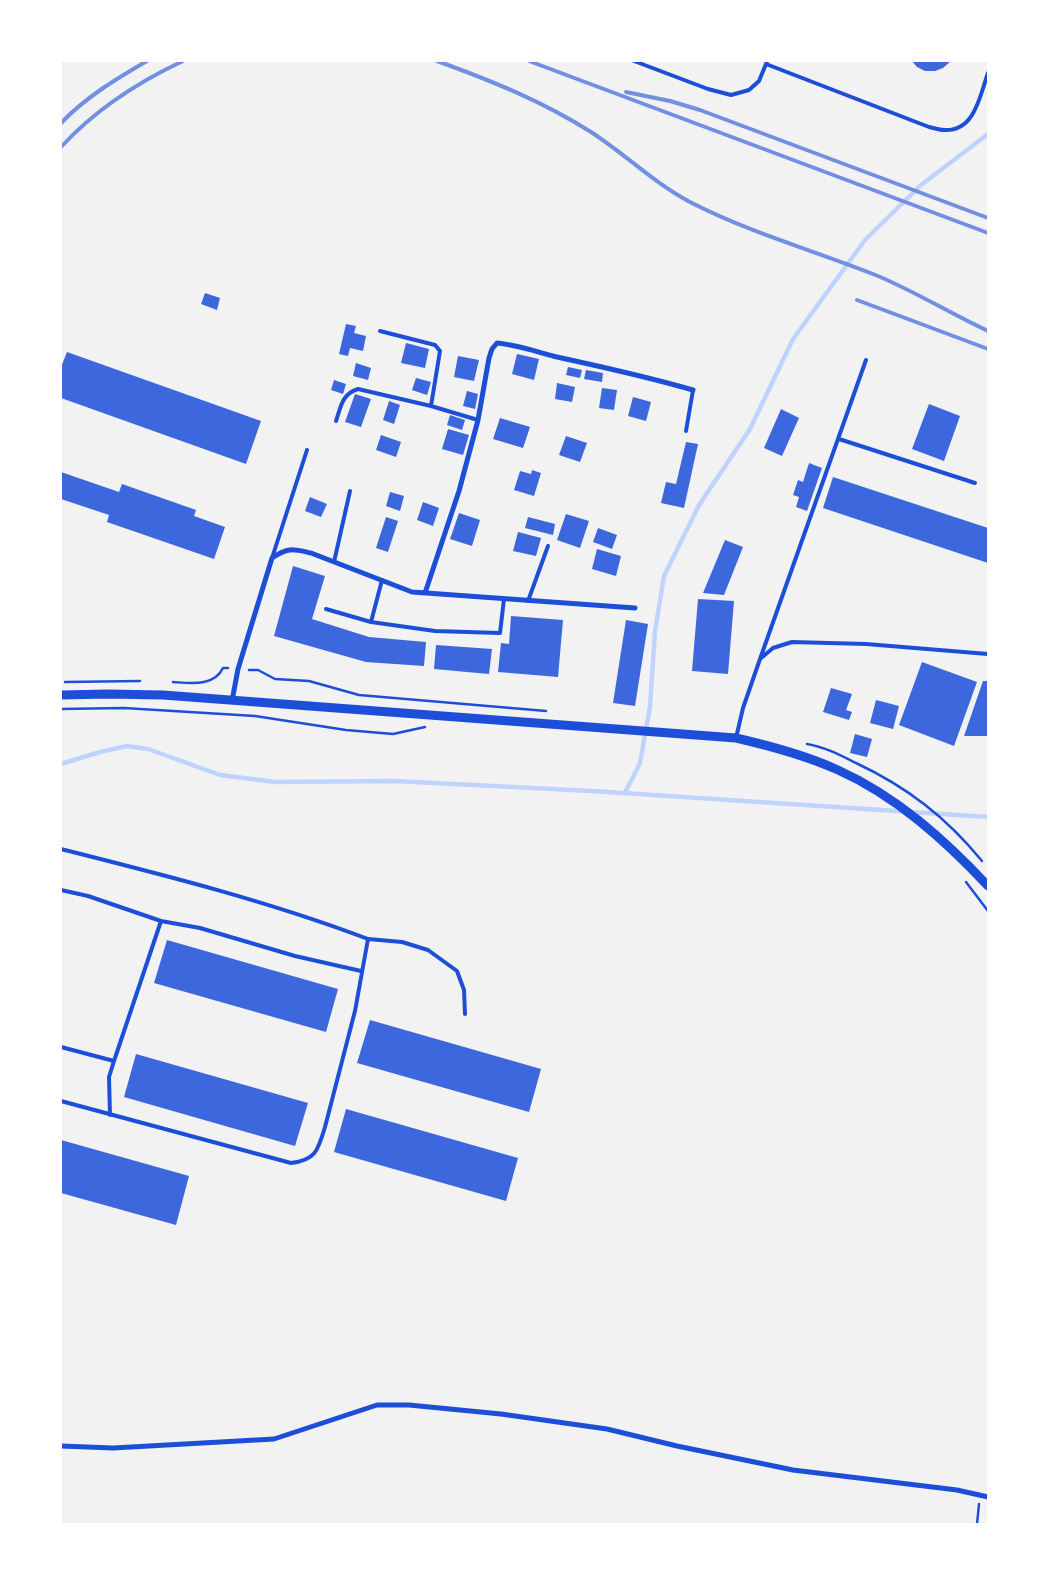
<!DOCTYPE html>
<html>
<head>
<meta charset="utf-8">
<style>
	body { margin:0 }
	#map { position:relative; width:1049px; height:1585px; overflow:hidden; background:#f2f2f2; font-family:"Exo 2",sans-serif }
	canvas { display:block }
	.frame { position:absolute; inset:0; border:62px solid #fff; pointer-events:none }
</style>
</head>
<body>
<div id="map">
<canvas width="1049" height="1585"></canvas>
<div class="frame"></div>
</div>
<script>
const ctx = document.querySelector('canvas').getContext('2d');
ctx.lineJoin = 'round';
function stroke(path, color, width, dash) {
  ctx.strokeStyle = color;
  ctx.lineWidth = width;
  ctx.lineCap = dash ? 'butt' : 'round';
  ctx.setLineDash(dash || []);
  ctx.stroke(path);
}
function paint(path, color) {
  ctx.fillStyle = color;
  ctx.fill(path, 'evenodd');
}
stroke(new Path2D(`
	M61 764 100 752 127 746 148 749 220 775 275 782 394 781 592 791 988 817
	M625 793 640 763 650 707 655 631 664 576 699 505 750 429 793 339 865 240 921 185 988 134`), '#bfd3fe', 4.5);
paint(new Path2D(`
	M912 61H951L943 68 935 71H925L917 67Z
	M205 293 220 298 217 310 201 304Z
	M346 324 356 326 354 333 366 336 363 351 350 348 348 356 339 354Z
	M406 343 429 349 425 368 401 363Z
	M67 352 261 421 246 464 61 398V367Z
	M517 354 539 359 534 380 512 374Z
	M458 356 479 360 474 381 454 377Z
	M356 363 371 368 368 380 353 376Z
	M568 367 582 370 580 378 566 375Z
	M586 370 603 373 602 382 584 379Z
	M416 378 431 382 427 395 412 390Z
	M334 380 346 384 343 394 331 390Z
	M557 383 575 387 572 402 555 399Z
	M602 388 617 390 614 410 599 408Z
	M467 391 478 394 475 409 463 406Z
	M355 394 371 399 361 427 345 422Z
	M633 397 651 402 646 421 628 416Z
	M389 401 400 405 394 424 383 420Z
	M929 404 960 416 944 461 912 449Z
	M781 409 799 418 782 456 764 448Z
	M450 415 465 420 462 430 447 425Z
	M500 418 530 427 523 448 493 439Z
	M448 429 469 435 463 455 442 449Z
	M381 435 401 442 396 457 376 450Z
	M566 436 587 443 580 462 559 455Z
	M686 442 698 444 684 508 661 503 666 482 676 484Z
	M809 463 822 468 807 511 796 507 799 497 793 495 798 480 803 482Z
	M532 470 541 473 534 496 514 490 520 471 531 474Z
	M61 472 119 492 122 484 196 510 194 516 225 527 214 559 107 522 109 515 61 499Z
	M833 477 988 528V563L823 508Z
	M390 492 404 496 400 511 386 506Z
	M310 497 327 504 321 517 305 511Z
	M423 502 439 508 433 526 417 520Z
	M459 513 480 520 472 546 450 539Z
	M566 514 589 521 580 548 557 540Z
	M386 517 398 521 388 552 376 548Z
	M528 517 555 524 553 535 525 528Z
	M598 528 617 535 612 549 593 542Z
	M518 532 541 538 536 556 513 551Z
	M725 540 743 547 724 595 703 593Z
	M597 549 621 556 616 576 592 569Z
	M293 566 325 576 312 619 369 637 426 642 424 666 366 662 274 636Z
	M698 599 734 601 728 674 692 671Z
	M511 616 563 620 558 677 498 672 501 643 509 644Z
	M626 620 648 624 635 706 613 703Z
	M436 645 492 649 489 674 434 669Z
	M922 662 977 682 954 746 899 725Z
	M983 681H988V736H964Z
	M831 688 852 694 846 710 852 712 849 720 823 712Z
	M876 700 899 706 893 729 870 723Z
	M855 734 872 739 867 757 850 753Z
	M167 940 338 989 326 1032 154 983Z
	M370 1020 541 1069 529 1112 357 1063Z
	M136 1054 308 1103 295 1146 124 1097Z
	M346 1109 518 1158 506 1201 334 1152Z
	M61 1140 189 1176 176 1225 61 1193Z`), '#3d67dc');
stroke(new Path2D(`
	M249 670H258L275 679 309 681 359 695 546 711
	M65 682 140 681
	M173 682C190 683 214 687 223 668H228
	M61 709 124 708 255 716 346 730 393 734 425 727
	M807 744C825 747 840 755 856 763 907 787 946 817 982 861
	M966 882 988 911
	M977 1524 979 1504`), '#1d4ed8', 2.5);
stroke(new Path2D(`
	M634 61 708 89 731 95 749 90 759 81 766 64
	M767 61 766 64 929 127C934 128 940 130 944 130 975 132 980 95 988 73
	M380 331 435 345 440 351 431 406 478 420
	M336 421C341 406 342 394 358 389L431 406
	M686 431 693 390
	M839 439 975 483
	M272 558 307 450
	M334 562 350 491
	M528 601 548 546
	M326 609 371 622 435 631 500 633 504 599
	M371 622 382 580
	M760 659 866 360
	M736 738 743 708 760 659 773 648 792 642 866 644 988 654
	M61 849C164 875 268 901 368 939
	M61 890 88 896 161 921 200 928 295 956 361 971
	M61 1047 114 1061 161 921
	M61 1101 291 1163C316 1160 318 1150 325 1127L355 1011 368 939 402 942 428 950 457 971 464 990 465 1014
	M110 1115 109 1077 114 1061`), '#1d4ed8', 4);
stroke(new Path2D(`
	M425 593 459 491 478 420 489 358 492 349 497 343C518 345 537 352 557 357 603 367 648 377 693 390
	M232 701 238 669 272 558C288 547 293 549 311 553L412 592 635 608
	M61 1446 113 1448 274 1439 377 1405H409L501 1414 607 1429 677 1446 793 1470 957 1490 988 1497`), '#1d4ed8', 5);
stroke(new Path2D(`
	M61 695 108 694 163 695 736 738C771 746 805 755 838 770 896 796 945 840 988 886`), '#1d4ed8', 9);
stroke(new Path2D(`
	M437 61C492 81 542 101 591 132 625 154 654 183 690 202 748 232 812 250 873 274 913 290 949 313 988 331
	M529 61 988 233
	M626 92 670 101 700 110 988 218
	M61 123C86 97 116 79 147 61
	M61 147C96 109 136 83 183 61
	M857 300 988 349`), '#7290e2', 4);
</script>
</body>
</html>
